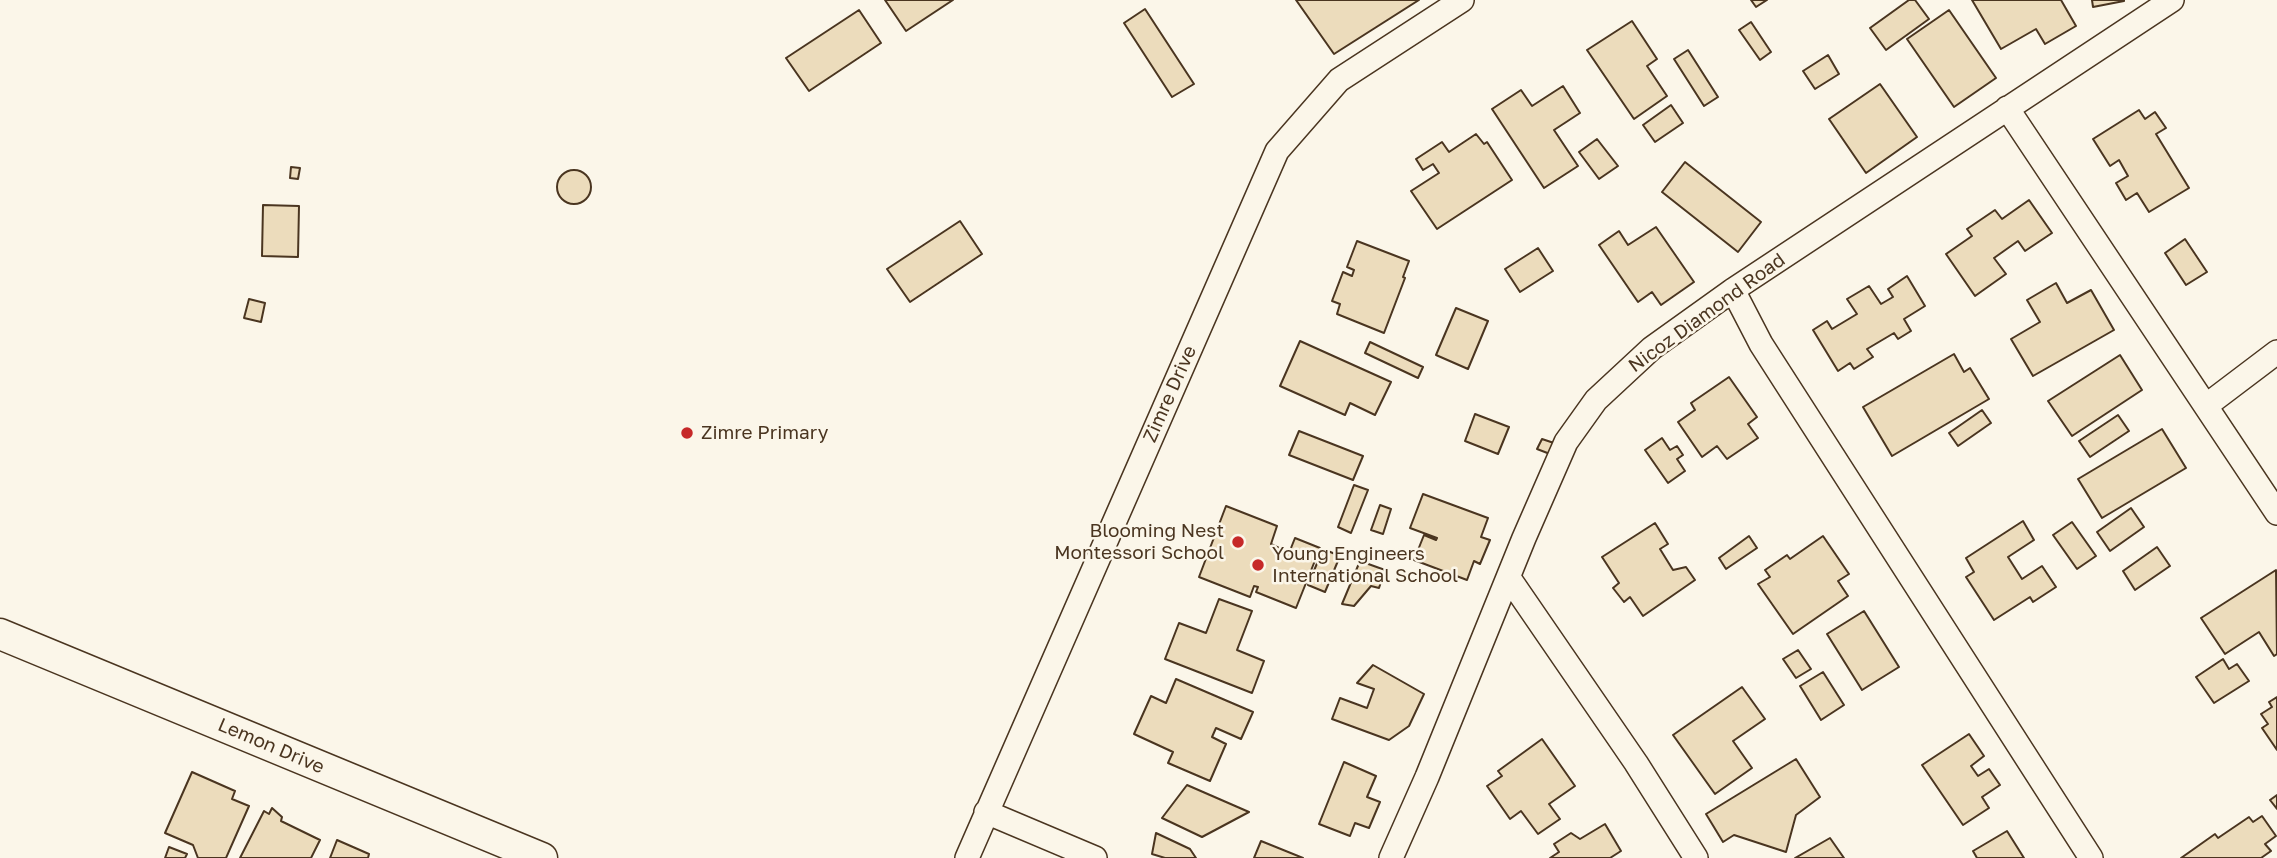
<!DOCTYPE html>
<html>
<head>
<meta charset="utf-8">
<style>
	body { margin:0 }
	canvas { display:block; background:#fbf6e9 }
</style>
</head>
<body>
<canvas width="2277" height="858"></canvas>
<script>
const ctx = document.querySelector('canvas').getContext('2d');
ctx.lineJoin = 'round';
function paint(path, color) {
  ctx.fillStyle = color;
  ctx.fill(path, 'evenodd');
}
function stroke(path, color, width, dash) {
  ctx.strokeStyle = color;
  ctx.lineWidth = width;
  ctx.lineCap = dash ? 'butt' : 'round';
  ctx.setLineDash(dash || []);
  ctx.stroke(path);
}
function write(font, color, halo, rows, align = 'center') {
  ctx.font = font + ' "Golos Text",sans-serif';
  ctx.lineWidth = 5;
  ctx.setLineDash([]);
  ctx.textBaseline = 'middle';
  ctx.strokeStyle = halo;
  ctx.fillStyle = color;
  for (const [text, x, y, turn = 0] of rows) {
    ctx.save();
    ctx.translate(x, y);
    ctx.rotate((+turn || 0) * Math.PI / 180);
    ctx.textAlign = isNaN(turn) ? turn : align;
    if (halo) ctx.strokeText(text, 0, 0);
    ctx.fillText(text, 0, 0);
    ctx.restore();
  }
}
const building = new Path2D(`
	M885 0H953L906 31Z
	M1296 0H1419L1334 54Z
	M1751 0H1767L1756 7Z
	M1909 0H1915L1929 19 1886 50 1870 28Z
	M1972 0H2061L2076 26 2045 44 2036 29 2001 49Z
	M2092 0H2124V1L2093 7Z
	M1145 9 1194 84 1172 97 1124 23Z
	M859 10 881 43 809 91 786 58Z
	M1949 10 1996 78 1954 107 1907 39Z
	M1632 21 1657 59 1647 66 1667 96 1634 119 1587 50Z
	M1751 22 1771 52 1760 60 1739 30Z
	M1688 50 1718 97 1704 106 1674 59Z
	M1828 55 1839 74 1815 89 1803 71Z
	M1880 84 1917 137 1866 173 1829 119Z
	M1563 86 1580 113 1554 130 1578 166 1544 188 1492 109 1521 90 1532 106Z
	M1671 105 1683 123 1655 142 1643 125Z
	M2139 110 2145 119 2155 112 2166 128 2156 134 2189 188 2149 212 2137 193 2126 200 2116 183 2128 176 2119 160 2110 166 2093 139Z
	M1476 134 1484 144 1487 142 1512 180 1437 229 1411 191 1439 173 1433 164 1423 170 1416 159 1442 142 1449 152Z
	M1597 139 1618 166 1599 179 1579 152Z
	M1685 162 1761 222 1738 252 1662 192Z
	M291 167 300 168 298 179 290 178Z
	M557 187a17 17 0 1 1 34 0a17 17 0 1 1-34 0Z
	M2029 200 2052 233 2025 251 2018 241 1994 258 2006 274 1975 296 1946 254 1972 236 1967 229 1995 210 2002 219Z
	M263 205 299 206 298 257 262 256Z
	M960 221 982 254 910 302 887 269Z
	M1656 227 1694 282 1661 305 1652 292 1638 302 1599 245 1619 231 1628 245Z
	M2185 239 2207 272 2186 285 2165 253Z
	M1357 241 1409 261 1403 277 1405 278 1384 333 1337 314 1340 304 1332 301 1343 272 1352 276 1354 270 1347 267Z
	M1538 248 1553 271 1520 292 1505 269Z
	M1907 276 1925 306 1904 319 1911 331 1898 339 1894 333 1867 349 1873 357 1854 369 1850 363 1838 371 1813 330 1827 321 1832 329 1857 314 1847 299 1869 286 1881 304 1893 297 1888 289Z
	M2056 283 2067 303 2091 290 2114 330 2033 376 2011 339 2040 322 2027 300Z
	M249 299 265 303 261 322 244 318Z
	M1456 308 1488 321 1468 369 1436 355Z
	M1300 341 1391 382 1375 415 1350 403 1345 415 1280 386Z
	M1370 342 1423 367 1418 378 1365 353Z
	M1954 354 1964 372 1970 368 1989 399 1892 456 1863 407Z
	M2120 355 2142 390 2072 436 2048 401Z
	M1729 377 1757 417 1748 424 1758 438 1727 459 1717 446 1702 457 1678 422 1695 410 1691 403Z
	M1982 410 1991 423 1958 446 1949 433Z
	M1475 414 1509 427 1498 454 1465 441Z
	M2118 415 2129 431 2090 457 2079 441Z
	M2162 429 2186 468 2102 518 2078 479Z
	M1299 431 1363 456 1353 480 1289 455Z
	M1662 438 1670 450 1677 446 1683 455 1677 459 1685 471 1668 483 1645 450Z
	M1542 439 1554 443 1550 454 1537 449Z
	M1354 485 1368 490 1351 533 1338 527Z
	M1423 494 1488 518 1481 537 1490 540 1480 564 1474 561 1467 580 1414 560 1424 535 1436 540 1437 538 1410 528Z
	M1380 505 1391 509 1383 534 1371 530Z
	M1226 506 1277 526 1271 544 1289 553 1295 538 1320 548 1296 608 1256 592 1258 587 1254 586 1250 597 1199 577Z
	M2131 508 2144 527 2110 551 2097 532Z
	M2023 521 2034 540 2008 557 2022 579 2042 566 2056 587 2033 602 2030 597 1994 620 1966 577 1974 572 1966 558Z
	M2072 522 2096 556 2077 569 2053 535Z
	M1655 523 1668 544 1660 549 1673 570 1686 567 1695 580 1643 616 1630 597 1624 602 1613 588 1619 583 1602 557Z
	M1749 536 1757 548 1726 569 1719 558Z
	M1823 536 1849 574 1838 581 1848 596 1793 634 1758 584 1770 577 1765 570 1787 555 1790 559Z
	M2157 547 2170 566 2135 590 2123 571Z
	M1323 549 1340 556 1325 592 1308 585Z
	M1360 561 1385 570 1379 588 1371 586 1354 606 1342 604Z
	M2276 570 2277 654 2274 656 2259 632 2225 654 2201 618Z
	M1219 599 1252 611 1237 650 1264 661 1252 693 1165 659 1179 623 1206 633Z
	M1864 611 1899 667 1862 690 1827 634Z
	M1798 650 1811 669 1796 678 1783 659Z
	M2223 659 2229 669 2237 664 2249 681 2214 703 2196 677Z
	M1373 665 1424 694 1409 726 1389 740 1332 719 1340 698 1367 708 1374 689 1357 683Z
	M1823 672 1844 705 1821 720 1800 686Z
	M1176 679 1253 712 1241 739 1216 728 1212 737 1226 744 1210 781 1168 763 1173 752 1134 734 1151 696 1166 703Z
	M1742 687 1765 719 1733 741 1752 768 1715 794 1673 735Z
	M2277 697V750L2262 728 2268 724 2261 714 2272 707 2269 702Z
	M1969 734 1984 756 1971 766 1978 776 1989 769 2000 785 1982 797 1989 808 1963 825 1922 765Z
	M1542 739 1575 786 1549 804 1560 819 1538 834 1521 811 1510 819 1487 786 1502 776 1498 771Z
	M1796 759 1820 797 1796 815 1786 852 1734 835 1723 842 1706 814Z
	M1344 762 1376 776 1367 797 1380 802 1369 828 1355 823 1350 836 1319 824Z
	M192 772 235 791 232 799 249 806 226 858H198L193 845 165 833Z
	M1187 785 1249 812 1202 837 1162 818Z
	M2277 795V809L2270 800Z
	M272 808 282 817 281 821 320 840 311 858H240L264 811 269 814Z
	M2262 816 2276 836 2265 844 2271 851 2261 858H2181L2215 834 2218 838 2249 817 2253 822Z
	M1605 824 1621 851 1610 858H1550L1559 852 1554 844 1571 833 1580 839Z
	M2007 831 2024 858H1977L1973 851Z
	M1156 833 1190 849 1196 858H1165L1152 854Z
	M1830 838 1844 858H1795Z
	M337 840 369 854 368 858H330Z
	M1261 841 1303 858H1254Z
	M169 847 187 854 185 858H165Z`);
paint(building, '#ecdcbc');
stroke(building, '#4a3520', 2);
const minor = new Path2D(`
	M2007 108 2277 513
	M1733 290 1761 344 2091 858
	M2207 405 2277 352
	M1509 578 1636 763 1696 858
	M986 812 1095 858
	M967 858 1277 151 1339 80 1462 0
	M1391 858 1427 777 1524 538 1566 442 1596 400 1652 348 1733 290 2172 0`);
const tertiary = new Path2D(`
	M0 634 542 858`);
stroke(minor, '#4a3520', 26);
stroke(tertiary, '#4a3520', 33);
stroke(minor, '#fbf6e9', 23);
stroke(tertiary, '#fbf6e9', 30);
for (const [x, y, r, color] of [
	[687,433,7,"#c62828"],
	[1238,542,7,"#c62828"],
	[1258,565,7,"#c62828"]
]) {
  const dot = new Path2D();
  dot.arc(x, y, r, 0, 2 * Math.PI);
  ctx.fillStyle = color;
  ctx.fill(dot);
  stroke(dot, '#fbf6e9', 2.5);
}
write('19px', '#4a3520', '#fbf6e9', [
	["Nicoz Diamond Road",1707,313,-36],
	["Zimre Drive",1170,394,-66],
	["Lemon Drive",271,746,23]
]);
write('19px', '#4a3520', '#fbf6e9', [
	["Zimre Primary",701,433],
	["Blooming Nest",1224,531,"right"],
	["Montessori School",1224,553,"right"],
	["Young Engineers",1272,554],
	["International School",1272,576]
], 'left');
</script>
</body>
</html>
